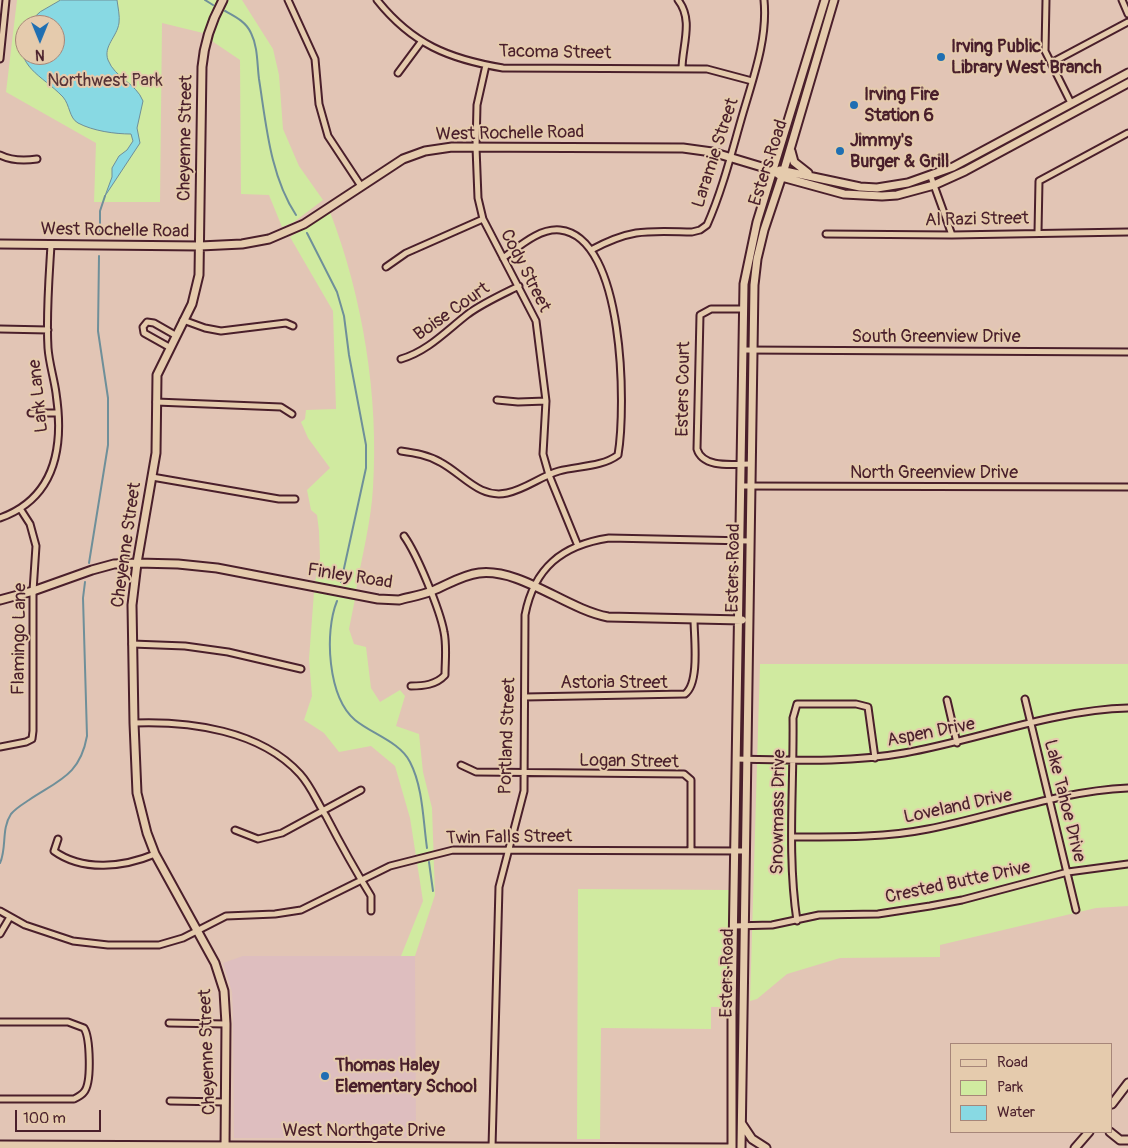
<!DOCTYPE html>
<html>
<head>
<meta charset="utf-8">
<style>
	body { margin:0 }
	#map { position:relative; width:1128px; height:1148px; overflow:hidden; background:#e2c5b5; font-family:Pangolin,sans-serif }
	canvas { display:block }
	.legend { position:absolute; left:950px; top:1043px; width:162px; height:90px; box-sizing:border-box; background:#e5cbad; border:1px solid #a78679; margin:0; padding:6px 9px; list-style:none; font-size:15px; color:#4a1f2b }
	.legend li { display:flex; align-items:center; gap:10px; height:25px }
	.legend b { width:25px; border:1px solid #a78679 }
	.north { position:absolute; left:15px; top:15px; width:50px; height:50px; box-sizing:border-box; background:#e5cbad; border:1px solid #a78679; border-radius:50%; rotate:180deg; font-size:14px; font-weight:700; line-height:20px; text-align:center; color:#4a1f2b }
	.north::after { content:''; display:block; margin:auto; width:18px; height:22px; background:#1f6fb2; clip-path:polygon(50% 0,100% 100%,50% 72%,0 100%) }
	.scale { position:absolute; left:15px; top:1110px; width:86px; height:22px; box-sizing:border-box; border:2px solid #4a1f2b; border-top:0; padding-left:6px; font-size:15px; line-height:18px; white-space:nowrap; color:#4a1f2b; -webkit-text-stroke:4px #e5cbad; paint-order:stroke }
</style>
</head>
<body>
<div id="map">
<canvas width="1128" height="1148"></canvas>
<ul class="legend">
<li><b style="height:6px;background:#e5cbad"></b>Road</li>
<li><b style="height:14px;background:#d0eaa0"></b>Park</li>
<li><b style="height:14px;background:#88d9e3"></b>Water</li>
</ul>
<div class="north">N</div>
<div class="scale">100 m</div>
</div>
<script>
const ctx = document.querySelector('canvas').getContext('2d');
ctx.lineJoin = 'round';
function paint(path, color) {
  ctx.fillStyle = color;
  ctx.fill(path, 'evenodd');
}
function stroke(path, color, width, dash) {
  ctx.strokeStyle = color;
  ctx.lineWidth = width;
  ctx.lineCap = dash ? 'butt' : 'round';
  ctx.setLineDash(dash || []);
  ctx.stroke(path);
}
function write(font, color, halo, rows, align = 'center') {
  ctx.font = font + ' Pangolin,sans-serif';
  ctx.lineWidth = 4;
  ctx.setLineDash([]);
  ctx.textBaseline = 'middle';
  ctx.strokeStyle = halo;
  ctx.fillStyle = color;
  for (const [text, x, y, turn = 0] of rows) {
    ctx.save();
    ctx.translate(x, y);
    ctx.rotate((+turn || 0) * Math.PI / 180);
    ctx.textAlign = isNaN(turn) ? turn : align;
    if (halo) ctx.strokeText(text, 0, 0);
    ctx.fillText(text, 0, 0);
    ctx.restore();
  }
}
paint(new Path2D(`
	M243 956H415L416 1138H234L233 1015 232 992 223 963Z`), '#debebf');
paint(new Path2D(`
	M17 0H217L203 33 162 23 160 202H94L96 143 6 92ZM25 25H55V55H25Z
	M228 0H242L273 49 279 75 283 129 299 166 323 200 294 222 282 227 269 195 241 194 240 60 212 41 219 17Z
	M330 212C363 298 379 397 373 488 371 522 362 556 356 590L315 582 320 558 319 531 317 515 311 510 307 490 330 468 308 438 301 422 305 419 306 410 336 409 333 311 290 237Z
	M314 592 355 599 349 629 354 644 366 647 371 688 380 702 400 690 405 696 396 726 419 734 423 772 432 808 435 895 415 956H401L423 901 410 818 395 766 371 746 339 752 324 733 304 720 312 696 309 659Z
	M760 664H1128V906L1096 908 940 945V957L840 958 787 974 757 999 750 1001Z
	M578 889 730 890 729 1007H711V1029L601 1028 600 1139H577Z`), '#d0eaa0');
const water = new Path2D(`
	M61 0H117C118 8 120 16 119 23 117 37 103 46 108 60 115 78 136 83 143 101L137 128 140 143 105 196 112 177V168L119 156 127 150 133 141 131 134C115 134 93 131 78 123 69 118 70 105 63 97 41 74 16 69 21 30L25 26V55H55V25H26L40 12Z`);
paint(water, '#88d9e3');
stroke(water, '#6f8f99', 1);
stroke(new Path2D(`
	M205 0 213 5
	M225 11C236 17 246 22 251 33 258 47 257 64 259 79 266 123 270 176 296 215
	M307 233 337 292 344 316 349 355 366 445V468L341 582
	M100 235V211L105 196
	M89 563 108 445V398L98 331 99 256
	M337 601C324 633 328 697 355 720 372 734 400 742 410 762 423 787 423 820 427 848
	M429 862 433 891
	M0 863C7 848 1 829 11 814 16 808 23 804 29 800 59 780 80 775 87 736L83 598 85 582`), '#6f8f99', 2);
const street = new Path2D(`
	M288 0 315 59 319 104 328 136 361 186
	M377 0C412 44 449 59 503 68L707 69 752 81
	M678 0C694 20 682 46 682 69
	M1046 0 1045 51 1071 103
	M1122 0 1128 14
	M0 59 6 0
	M1051 63 1128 22
	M486 65 477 105 476 147 478 198 483 219 536 321 546 401 543 454 549 475 578 546
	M398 73 421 42
	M0 155C12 161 24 161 37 159
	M931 177 952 235
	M1038 232 1039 181 1128 133
	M826 234 952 235 1128 232
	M591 250C632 228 648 231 692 232L700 230 707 225C722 191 731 155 741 120 752 81 768 40 764 0
	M386 267 406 253 483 219
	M744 309H711L700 315 697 449C703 469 734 464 750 464
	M183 320 205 328 221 331 286 323 293 326
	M0 329 48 330
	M169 347 144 333 143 327 147 322 154 323 175 335
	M743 350 1128 352
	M401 359C428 351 446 331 468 314 483 303 501 295 519 286
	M497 400 518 402 546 401
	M156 402 281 407 292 414
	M31 413H58
	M401 451C415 453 428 455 440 462 463 474 479 499 507 493 526 489 541 476 559 471 578 466 602 467 618 455 626 408 625 237 560 230 539 228 520 246 503 258
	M152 477 279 499H295
	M741 486 1128 487
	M0 518C56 498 64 446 56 393 54 378 49 363 48 348 46 314 49 279 51 245
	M404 536C417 554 440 610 444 632 447 646 445 661 445 675 436 685 423 686 411 686
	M132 644 185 646 228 652 301 669
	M525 697 685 694C700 683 694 637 694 619
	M1025 699 1076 910
	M947 700 957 743
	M134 723C190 721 260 730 300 774 311 786 317 802 326 816 340 843 355 870 371 896V911
	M0 747 26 742 32 739 33 731V591L36 546 30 524 21 510
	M736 759C792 760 848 763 904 753 978 740 1053 710 1128 708
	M461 765 476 772 684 774 691 780V851
	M235 830 258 839 282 833 361 790
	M792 837C837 837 883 838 928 829 994 816 1060 791 1128 788
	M58 839 54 851C83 872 124 867 155 854
	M0 911 25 925 73 941 108 945H159L183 938 226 916 275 914 301 910 390 866 453 850 745 851
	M797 921C787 854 794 786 793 718L797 704H856L868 707 875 758
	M733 926 772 925 819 915 878 914 930 906 962 900 1068 872 1128 864
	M0 934 10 917
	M0 1022H68L84 1028C90 1037 92 1083 84 1092 82 1095 78 1097 74 1099H0
	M169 1023 226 1024
	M170 1101 225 1102
	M492 1147 499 887 524 791 525 615C534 568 562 545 609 538L749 541`);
const secondary = new Path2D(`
	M223 0C211 22 204 43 202 67L199 275 192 304 157 375 156 453 137 563 132 605 134 723 137 793 147 833 155 854 215 963 224 991 226 1024 225 1148
	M791 151 794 162 808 173
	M780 170 860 187 877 188 908 183 953 167 1128 73
	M0 244 200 246 242 244 269 239 304 224 403 159 425 151 452 147 683 148 712 152 772 170 782 177 844 194 882 196 897 195 934 185 965 171 1128 83
	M0 600 33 591 92 570 114 564 137 563 178 564 217 568 378 599 399 600C410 597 422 595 432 591 447 585 462 575 479 573 521 568 566 609 608 617L742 620
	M1112 1104 1128 1083
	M742 1124 752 1139 766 1148
	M1110 1132 1120 1140H1128
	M0 1145 728 1148
	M732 1148V1012L744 284 757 222 825 0
	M741 1148 754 285 757 259 764 230 784 170 834 0
	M1075 1148 1089 1132`);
stroke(street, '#4a1f2b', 9);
stroke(secondary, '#4a1f2b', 11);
stroke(street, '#e5cbad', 5);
stroke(secondary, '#e5cbad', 7);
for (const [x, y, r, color] of [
	[941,57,5,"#1f6fb2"],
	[854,105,5,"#1f6fb2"],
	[840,151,5,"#1f6fb2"],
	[325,1076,5,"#1f6fb2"]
]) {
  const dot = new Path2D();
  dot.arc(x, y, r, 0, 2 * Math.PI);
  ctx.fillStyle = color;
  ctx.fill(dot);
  stroke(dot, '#e5cbad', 2);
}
write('bold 18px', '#4a1f2b', '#e5cbad', [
	["Irving Public",951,47],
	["Library West Branch",951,68],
	["Irving Fire",864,95],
	["Station 6",864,116],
	["Jimmy's",850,141],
	["Burger & Grill",850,162],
	["Thomas Haley",335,1066],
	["Elementary School",335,1087]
], 'left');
write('18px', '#4a1f2b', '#e5cbad', [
	["Tacoma Street",555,53,1],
	["West Rochelle Road",510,134,-1],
	["Cheyenne Street",186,138,-89],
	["Laramie Street",716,153,-72],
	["Esters Road",769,163,-72],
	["Al Razi Street",977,220,-1],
	["West Rochelle Road",115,231,1],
	["Cody Street",525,271,63],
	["Boise Court",452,312,-35],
	["South Greenview Drive",936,337],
	["Esters Court",684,389,-89],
	["Lark Lane",39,396,-96],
	["North Greenview Drive",934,473],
	["Cheyenne Street",127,545,-82],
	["Esters Road",734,568,-89],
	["Finley Road",350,577,9],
	["Flamingo Lane",20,639,-89],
	["Astoria Street",614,683],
	["Aspen Drive",931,733,-11],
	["Portland Street",508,736,-88],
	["Logan Street",629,762,1],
	["Lake Tahoe Drive",1064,801,76],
	["Loveland Drive",958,807,-12],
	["Snowmass Drive",779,812,-89],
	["Twin Falls Street",509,838,-1],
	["Crested Butte Drive",958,883,-12],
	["Esters Road",728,973,-89],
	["Cheyenne Street",208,1052,-92],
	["West Northgate Drive",364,1131]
]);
write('18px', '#573337', '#e5cbad', [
	["Northwest Park",105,81]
]);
</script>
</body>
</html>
